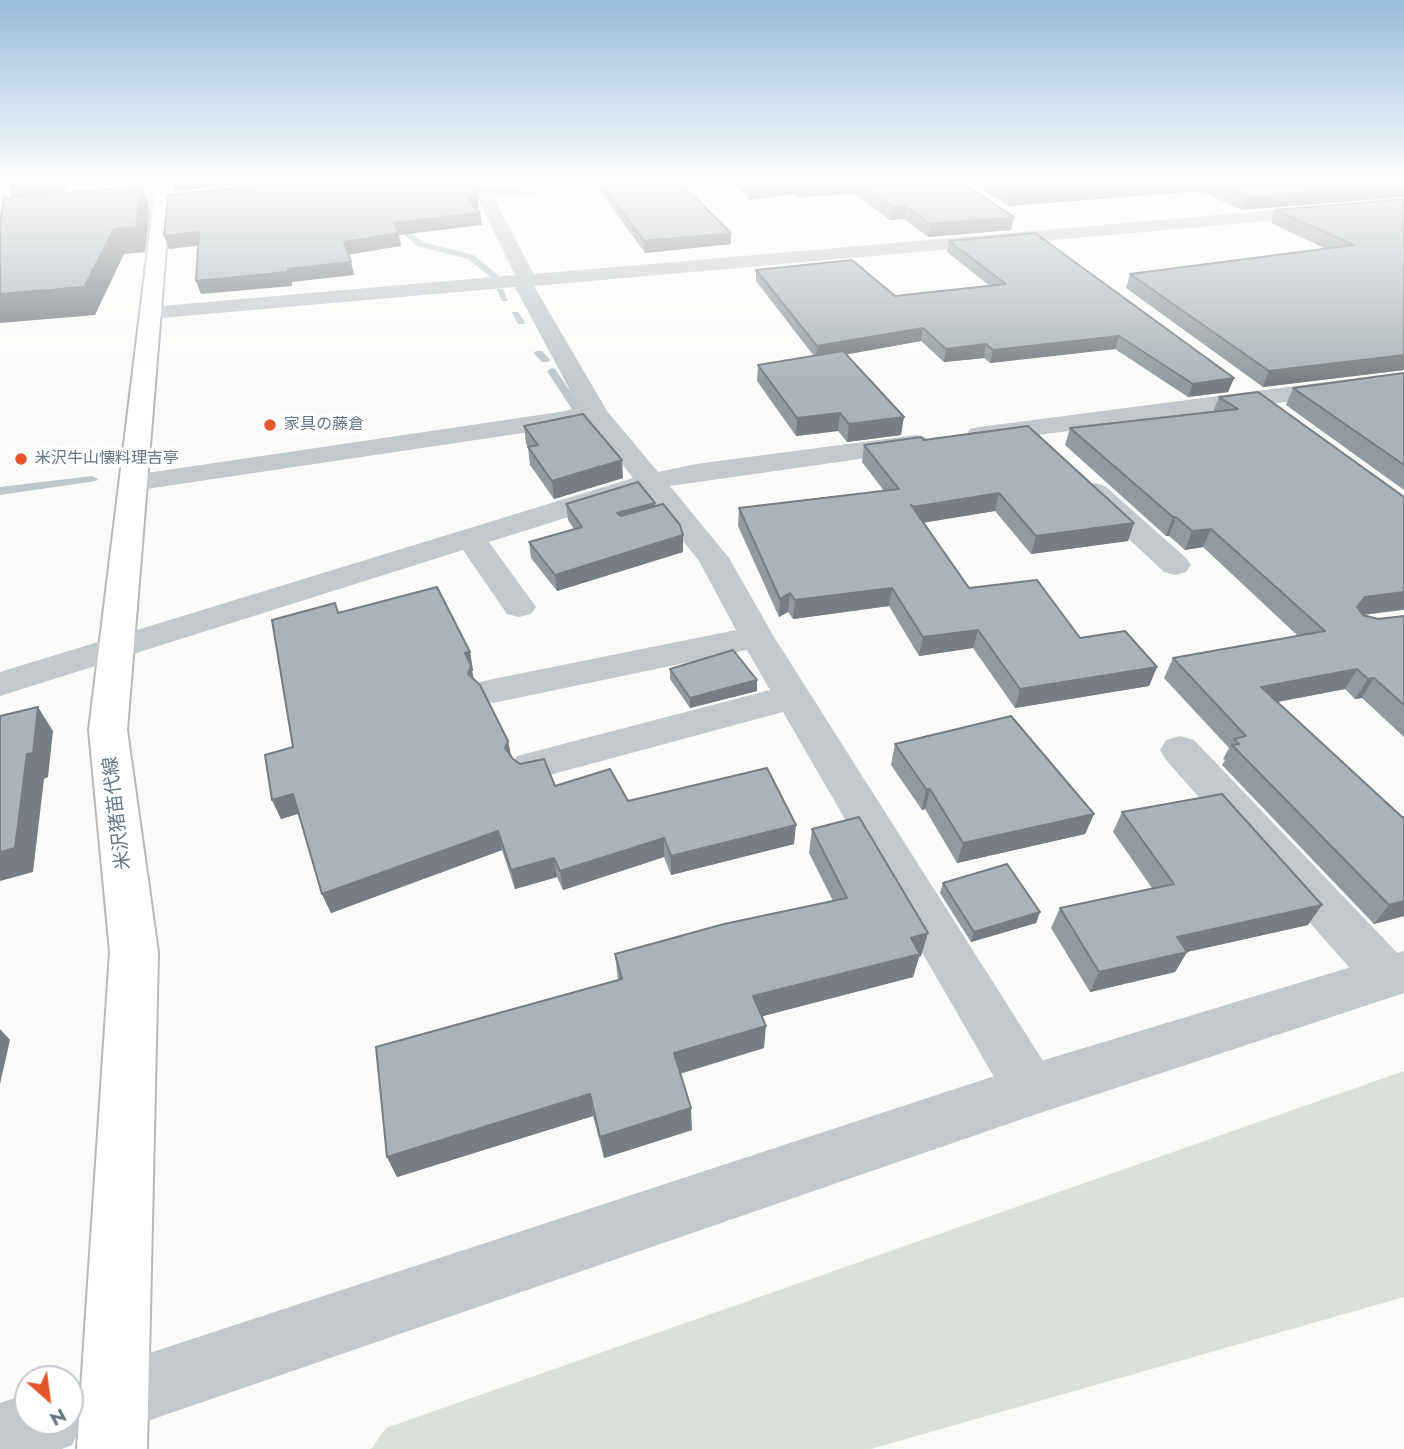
<!DOCTYPE html>
<html>
<head>
<meta charset="utf-8">
<style>
	body { margin:0 }
	#map { position:relative; width:1404px; height:1449px; overflow:hidden; background:#fafaf8; font-family:Jost,sans-serif }
	canvas { display:block }
	.north { position:absolute; left:14px; top:1365px; width:70px; height:70px; box-sizing:border-box; background:#fff; border:2px solid #c1c8cd; border-radius:50%; rotate:152deg; font-size:19px; font-weight:700; line-height:28px; text-align:center; color:#657683 }
	.north::after { content:''; display:block; margin:auto; width:24px; height:32px; background:#e4572e; clip-path:polygon(50% 0,100% 100%,50% 72%,0 100%) }
</style>
</head>
<body>
<div id="map">
<canvas width="1404" height="1449"></canvas>
<div class="north">N</div>
</div>
<script>
const ctx = document.querySelector('canvas').getContext('2d');
ctx.lineJoin = 'round';
function paint(path, color) {
  ctx.fillStyle = color;
  ctx.fill(path, 'evenodd');
}
function stroke(path, color, width, dash) {
  ctx.strokeStyle = color;
  ctx.lineWidth = width;
  ctx.lineCap = dash ? 'butt' : 'round';
  ctx.setLineDash(dash || []);
  ctx.stroke(path);
}
function write(font, color, halo, rows, align = 'center') {
  ctx.font = font + ' Jost,"Noto Sans JP",sans-serif';
  ctx.lineWidth = 7;
  ctx.setLineDash([]);
  ctx.textBaseline = 'middle';
  ctx.strokeStyle = halo;
  ctx.fillStyle = color;
  for (const [text, x, y, turn = 0] of rows) {
    ctx.save();
    ctx.translate(x, y);
    ctx.rotate((+turn || 0) * Math.PI / 180);
    ctx.textAlign = isNaN(turn) ? turn : align;
    if (halo) ctx.strokeText(text, 0, 0);
    ctx.fillText(text, 0, 0);
    ctx.restore();
  }
}
paint(new Path2D(`
	M1404 1071V1297L871 1449H371L386 1428Z`), '#dadfd7');
paint(new Path2D(`
	M389 219H393L423 242 474 255 499 276 492 278 468 259 417 246 389 221Z
	M497 289H503L508 301H502Z
	M512 312H518L525 322 524 324H518Z
	M536 351H542L550 360 548 362H542L534 353Z
	M552 368 555 369 584 411 583 413 560 417 555 414 572 409 547 371Z
	M92 476 98 479 96 481 0 495V487Z`), '#bbc7cb');
const primary = new Path2D(`
	M148 181H164L170 199 127 730 158 952 147 1449H77L110 952 89 730 154 199Z`);
stroke(primary, '#b5babe', 4);
paint(new Path2D(`
	M462 181H479L487 188 561 181H621L613 186 493 197 534 274 1404 199V209L534 286 607 411 658 472 696 464 916 435 925 437 929 443 925 449 916 451 670 486 729 558 774 637 1050 1072 1058 1090 1050 1108 1031 1116 1012 1108 783 712 531 780 517 776 511 766 517 756 770 690 747 650 493 703 480 700 474 691 480 682 493 679 736 630 699 561 645 493 489 542 536 607 531 614 519 617 507 614 463 550 0 696V672L633 478 590 423 133 491 123 489 119 483 123 477 133 475 580 409 515 287 150 319 139 313 150 307 515 275 476 195Z
	M207 190 213 192V198L0 221V211Z
	M1404 372V386L979 443 970 441 966 435 970 429 979 427Z
	M1095 483 1105 486 1186 558 1191 565 1186 572 1175 575 1164 572 1085 498 1081 492 1085 486Z
	M1180 736 1194 740 1404 960V993L1388 998 1371 992 1166 760 1160 750 1166 740Z
	M28 1394V1421H70L72 1397 82 1421 72 1445 62 1449H0V1403Z`), '#c3c8cc');
paint(new Path2D(`
	M1404 951V993L1031 1116 113 1433 89 1423 79 1399 89 1375 113 1365 1031 1064Z`), '#c3c8cc');
paint(primary, '#fff');
paint(new Path2D(`
	M598 181H678L731 233V244L645 253 599 190Z
	M730 181H960L1014 217 1011 230 928 237 904 219 890 220 854 194 797 197 795 194 749 200Z
	M968 181H1404L1242 210 1200 191 1008 206Z
	M1404 199V370L1263 387 1126 288 1130 274 1326 249 1271 223 1275 210Z
	M949 241 1234 378 1228 392 1188 397 1115 349 990 363 984 358 944 362 921 341 846 354 901 435 847 442 838 431 796 436 757 381 758 365 814 356 756 281V270L895 296 990 286 947 252Z
	M1404 373V490L1286 405 1293 388Z
	M1219 397 1404 497V610L1363 615 1378 619 1404 616V737L1362 698 1355 699 1345 689 1277 702 1404 916 1374 924 1222 765 1225 760 1223 759 1229 748 1164 678 1173 658 1298 636 1203 547 1185 550 1169 536H1166L1065 445 1070 428 1213 412Z
	M524 426 623 478 554 499 530 465 528 447 526 444Z
	M924 440 1134 523 1128 541 1031 554 995 511 924 522 969 588 1080 638 1157 667 1149 686 1015 708 973 648 919 656 889 606 793 619 788 612 779 617 738 526 739 508 884 491 862 462 864 445Z
	M655 503V507L683 552 557 591 531 558 529 542 574 529 568 520 566 504Z
	M338 613 470 652 473 671H472L473 679 508 741 511 757 513 759 555 786 628 801 794 844 671 875 664 857 563 890 557 877 515 889 502 850 331 913 322 894 299 813 281 819 272 800 293 747Z
	M670 669 757 691 690 708 670 679Z
	M895 744 1094 814 1085 834 957 863 925 809 922 810 891 765Z
	M1122 812 1308 925 1187 952 1175 972 1090 992 1051 928 1060 908 1152 888 1113 832Z
	M812 829 921 956 919 957 913 977 762 1016 764 1048 680 1074 692 1130 604 1158 593 1116 397 1177 387 1157 618 980 615 954 833 901 809 853Z
	M943 883 1040 912 1036 923 971 942 940 893Z`), '#929a9f');
paint(new Path2D(`
	M58 181H69L59 202 17 207 11 194Z
	M172 181H270L175 191Z
	M855 181 854 194 797 197 798 185Z
	M1171 181H1203L1200 191 1008 206 1010 193Z
	M795 182V194L749 200V188Z
	M1404 185V197L1242 210 1246 197Z
	M142 186 150 210 145 252 124 254 95 315 0 323V294L114 229Z
	M478 196 479 208 469 209 467 197Z
	M906 206 904 219 890 220 892 207Z
	M480 213 482 225 399 235 401 246 347 255 344 242 394 223Z
	M1014 217 1011 230 928 237 930 224Z
	M199 232 203 245 169 249 164 236Z
	M731 233V244L645 253 644 241Z
	M351 262 354 275 292 282V286L201 294 196 281Z
	M923 328 921 341 816 360 817 346Z
	M1119 336 1115 349 990 363 993 350Z
	M986 344 984 358 944 362 946 349Z
	M1404 355V370L1263 387 1269 371Z
	M1234 378 1228 392 1188 397 1193 384Z
	M840 413 838 431 796 436 797 418Z
	M904 417 901 435 847 442 849 424Z
	M622 460 623 478 554 499 552 481Z
	M999 493 995 511 910 525 913 507Z
	M655 503 656 519 618 529 617 513Z
	M1173 517H1176L1169 536H1166Z
	M1134 523 1128 541 1031 554 1036 536Z
	M1211 529 1203 547 1185 550 1192 531Z
	M683 535V552L557 591 555 575Z
	M892 588 889 606 793 619 795 600Z
	M1404 592V609L1354 616 1357 607 1365 597Z
	M790 593 788 612 779 617 780 599Z
	M978 630 973 648 919 656 923 637Z
	M470 652 473 671H472L475 685 472 692 465 653Z
	M1157 667 1149 686 1015 708 1020 689Z
	M1357 669 1345 689 1251 707 1261 687Z
	M1374 678 1362 698 1355 699 1368 679Z
	M757 680V691L690 708V698Z
	M38 707 53 731 48 777 44 779 33 872 0 881V852L27 754Z
	M508 741 512 760 505 748Z
	M926 789H930L925 809 922 810Z
	M293 794 301 813 281 819 272 800Z
	M1094 814 1085 834 957 863 963 843Z
	M796 825 794 844 671 875V856Z
	M498 831 502 850 331 913 322 894Z
	M664 838V857L563 890 560 871Z
	M554 858 557 877 515 889 511 870Z
	M1404 901V916L1374 924 1389 905Z
	M1322 905 1308 925 1187 952 1175 972 1090 992 1099 972 1177 937Z
	M1040 912 1036 923 971 942 974 932Z
	M928 933 921 956 919 957 913 977 752 1019 753 996 911 938Z
	M766 1026 764 1048 674 1075V1053Z
	M0 1029 10 1040 0 1084Z
	M590 1094 593 1116 397 1177 387 1157Z
	M691 1108 692 1130 604 1158 600 1137Z`), '#777d82');
const building = new Path2D(`
	M13 181H58L54 189 11 194Z
	M303 181H469L478 196 467 197 480 213 394 223 399 233 344 242 351 262 288 269V272L196 281 199 232 164 236 168 195Z
	M599 181H678L731 233 644 241Z
	M743 181H960L1014 217 930 224 906 206 892 207 855 181 798 185 795 182 749 188Z
	M990 181H1171L1010 193Z
	M1209 181H1404V185L1246 197Z
	M142 186 136 227 114 229 84 287 0 294V224L4 198Z
	M1404 199V355L1269 371 1130 274 1354 245 1275 210Z
	M1035 233 1234 378 1193 384 1119 336 993 350 986 344 946 349 923 328 817 346 756 270 852 260 895 296 1006 284 949 241Z
	M843 351 904 417 849 424 840 413 797 418 758 365Z
	M1404 373V465L1293 388Z
	M1258 392 1404 497V592L1365 597 1357 607 1363 615 1378 619 1404 616V705L1374 678 1368 679 1357 669 1261 687 1402 817H1404V901L1389 905 1232 745 1239 744 1234 739 1246 736 1173 658 1325 631 1211 529 1192 531 1176 517H1173L1070 428 1238 409 1219 397Z
	M583 414 622 460 552 481 528 447 538 445 524 426Z
	M1028 426 1134 523 1036 536 999 493 913 507 911 505 969 588 1037 580 1080 638 1125 631 1157 667 1020 689 978 630 923 637 892 588 795 600 790 593 780 599 739 508 899 489 864 445 921 437 924 440Z
	M638 482 655 503 617 513 621 516 663 504 680 525 683 535 555 575 529 542 582 527 566 504Z
	M437 587 470 652 465 653 471 666 468 674 480 685 508 741 505 748 513 759 520 764 544 759 555 786 610 769 628 801 767 768 796 825 671 856 664 838 560 871 554 858 511 870 498 831 322 894 293 794 272 800 265 755 293 747 272 620 335 603 338 613Z
	M733 650 757 680 690 698 670 669Z
	M38 707 33 753 27 754 15 848 0 852V716Z
	M1011 716 1094 814 963 843 930 789H926L895 744Z
	M1222 794 1322 905 1177 937 1187 952 1099 972 1060 908 1174 884 1122 812Z
	M859 817 928 933 911 938 920 954 753 996 766 1026 674 1053 691 1108 600 1137 590 1094 387 1157 376 1047 622 979 615 954 724 924 847 898 812 829Z
	M1007 864 1040 912 974 932 943 883Z`);
paint(building, '#aab3b9');
stroke(building, '#777d82', 2);
const sky = ctx.createLinearGradient(0, 0, 0, 384);
sky.addColorStop(0, '#96bcdc');
sky.addColorStop(0.47, '#fdfdfc');
sky.addColorStop(1, '#fdfdfc00');
ctx.fillStyle = sky;
ctx.fillRect(0, 0, 1404, 384);
for (const [x, y, r, color] of [
	[270,425,7,"#e4572e"],
	[21,459,7,"#e4572e"]
]) {
  const dot = new Path2D();
  dot.arc(x, y, r, 0, 2 * Math.PI);
  ctx.fillStyle = color;
  ctx.fill(dot);
  stroke(dot, '#fff', 2.5);
}
write('16px', '#657683', '#fff', [
	["家具の藤倉",284,425],
	["米沢牛山懐料理吉亭",35,459]
], 'left');
write('19px', '#657683', '#fff', [
	["米沢猪苗代線",118,813,-97]
]);
</script>
</body>
</html>
